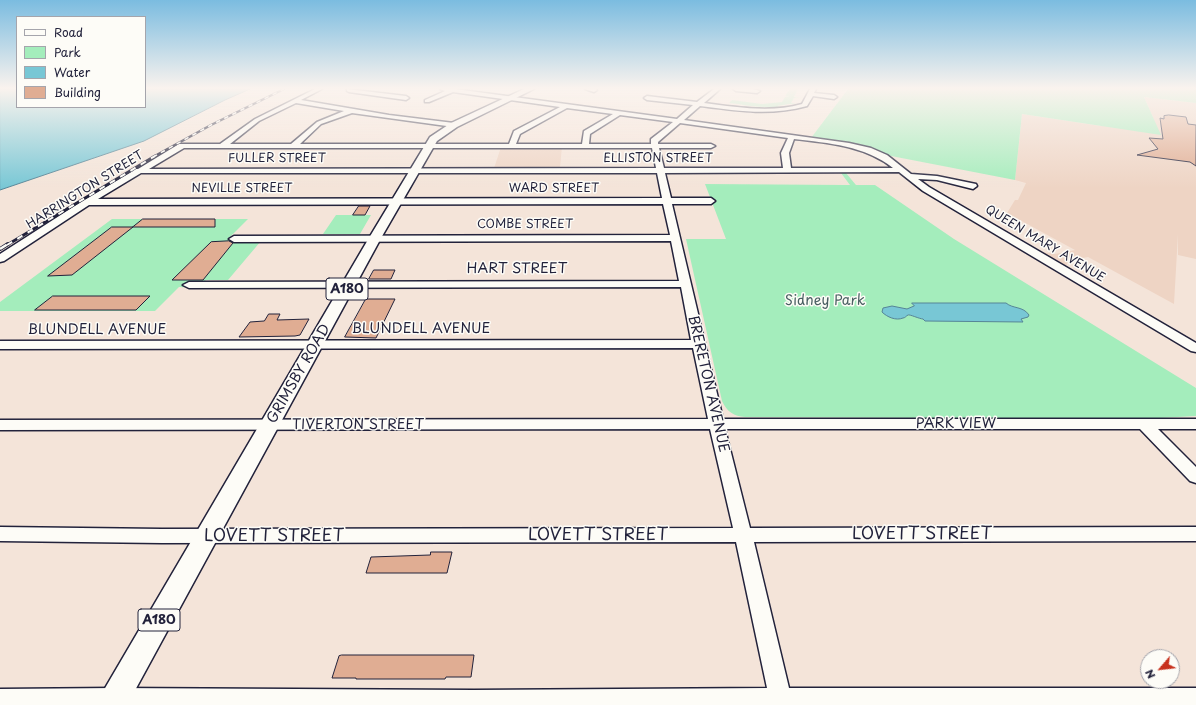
<!DOCTYPE html>
<html>
<head>
<meta charset="utf-8">
<style>
	body { margin:0 }
	#map { position:relative; width:1196px; height:705px; overflow:hidden; background:#f4e4d9; font-family:"Playpen Sans",sans-serif }
	canvas { display:block }
	.legend { position:absolute; left:16px; top:16px; width:130px; height:92px; box-sizing:border-box; background:#fdfcf7; border:1px solid #a5a5ac; margin:0; padding:5px 7px; list-style:none; font-size:12px; color:#22223b }
	.legend li { display:flex; align-items:center; gap:8px; height:20px }
	.legend b { width:20px; border:1px solid #a5a5ac }
	.north { position:absolute; left:1140px; top:649px; width:40px; height:40px; box-sizing:border-box; background:#fdfcf7; border:1px solid #a5a5ac; border-radius:50%; rotate:242deg; font-size:11px; font-weight:700; line-height:16px; text-align:center; color:#22223b }
	.north::after { content:''; display:block; margin:auto; width:14px; height:18px; background:#c8321e; clip-path:polygon(50% 0,100% 100%,50% 72%,0 100%) }
</style>
</head>
<body>
<div id="map">
<canvas width="1196" height="705"></canvas>
<ul class="legend">
<li><b style="height:5px;background:#fdfcf7"></b>Road</li>
<li><b style="height:11px;background:#a4edbc"></b>Park</li>
<li><b style="height:11px;background:#78c7d5"></b>Water</li>
<li><b style="height:11px;background:#e0ad93"></b>Building</li>
</ul>
<div class="north">N</div>
</div>
<script>
const ctx = document.querySelector('canvas').getContext('2d');
ctx.lineJoin = 'round';
function paint(path, color) {
  ctx.fillStyle = color;
  ctx.fill(path, 'evenodd');
}
function stroke(path, color, width, dash) {
  ctx.strokeStyle = color;
  ctx.lineWidth = width;
  ctx.lineCap = dash ? 'butt' : 'round';
  ctx.setLineDash(dash || []);
  ctx.stroke(path);
}
function write(font, color, halo, rows, align = 'center') {
  ctx.font = font + ' "Playpen Sans",sans-serif';
  ctx.lineWidth = 3;
  ctx.setLineDash([]);
  ctx.textBaseline = 'middle';
  ctx.strokeStyle = halo;
  ctx.fillStyle = color;
  for (const [text, x, y, turn = 0] of rows) {
    ctx.save();
    ctx.translate(x, y);
    ctx.rotate((+turn || 0) * Math.PI / 180);
    ctx.textAlign = isNaN(turn) ? turn : align;
    if (halo) ctx.strokeText(text, 0, 0);
    ctx.fillText(text, 0, 0);
    ctx.restore();
  }
}
paint(new Path2D(`
	M1144 97 1196 103V259L1178 255V234L1174 304 1088 257 1068 261 1066 266 1041 252 1055 254 1075 250 1007 213 1015 200H1018L1026 183 1015 180 1022 114 1101 126 1154 120Z
	M501 147H562L560 167 494 168Z`), '#eed4c4');
paint(new Path2D(`
	M790 89H798L794 97 799 98H794L791 103 796 104H789L777 106 779 107C773 107 769 108 764 107 753 107 741 104 729 103L732 100 762 104 782 102 785 97H789L785 96Z
	M848 89H1196V103L1144 97 1161 135 1022 114 1015 180 886 155 854 145 811 138Z
	M841 173H846L856 185H875L954 239 1196 388V416L1141 419 745 417C734 416 727 412 722 401L686 239H726L705 184 850 185Z
	M336 215H371L360 234H323Z
	M112 219H248L228 239 261 241 228 280H206L198 288 179 287 155 311H0V302Z`), '#a4edbc');
const water = new Path2D(`
	M0 89H17V107H145V89H250L225 100 144 141 0 190Z
	M912 303H1006C1013 309 1023 306 1029 315L1028 317 1021 319 1023 322 925 321 923 319C920 319 909 314 908 315 906 316 905 318 903 318 896 321 887 317 882 312L883 308 892 306 907 309 914 306Z`);
paint(water, '#78c7d5');
stroke(water, '#568597', 1);
const building = new Path2D(`
	M1169 115 1186 117 1188 124 1196 125V166L1190 162 1137 155 1158 149 1149 138 1163 139 1160 118 1164 119V116Z
	M359 206H370L365 215H353Z
	M143 219H215V227H133Z
	M112 227H133L72 275 48 276Z
	M229 241 233 243 203 280H172L211 242Z
	M374 270H395L391 279H369Z
	M53 296H150L136 310H35Z
	M366 299H395L376 338 345 337Z
	M269 314H280L277 320 309 319 300 335 295 336 239 337 250 322 264 321Z
	M431 552H452L447 573H366L371 557 430 555Z
	M342 655H474L471 677H446L445 679H356V678H332L339 656Z`);
paint(building, '#e0ad93');
stroke(building, '#22223b', 1);
const minor = new Path2D(`
	M315 89H322L301 100 389 115 454 123 457 125 454 127 352 113 321 124 300 144H509L514 131 560 107 453 92 429 102H425V100L445 91 440 89H455L677 119 693 105 647 100 644 98 647 96 697 102 714 89H720L704 103C737 107 770 113 802 104L810 89H816L814 93 834 95 837 97 834 99 813 96 807 106C771 116 737 111 700 106L684 120 849 143 871 148 887 155 911 174 937 176 976 184 977 186 973 189 937 180 918 179 929 187 1196 343V352L1191 351 923 191 899 172 665 173 671 198H711L715 201 711 204H672L723 419H1196V429H1158L1196 467V483L1190 481 1140 429H725L750 528 1196 527V541L754 542 789 688H1196V705H0V689L114 688 474 690 767 688 736 542 162 543 0 541V527L162 529 733 528 710 429 0 430V420L708 419 693 348 0 349V341L691 340 681 287 189 288 183 285 189 282 679 281 671 241 234 242 229 239 234 236 670 235 663 204 89 205 4 261 0 262V254L84 200 133 171 134 169H138L179 144H220L255 119ZM296 103 344 111 317 122 291 144H230L259 121ZM567 108 613 114 584 131 582 144H516L520 134ZM620 115 673 122 651 139V144H589L590 134ZM680 123 788 138 781 153 783 168H664L659 148H711L715 146 711 144H658V142ZM794 139C829 143 865 146 893 168H791L789 153ZM184 148H652L656 168 149 169ZM141 173H657L662 198 98 199Z
	M347 89 406 96 409 98 406 100 349 92 347 91Z
	M585 89H596L597 90 594 92Z
	M733 89H753L760 91 757 93 736 91Z`);
const major = new Path2D(`
	M524 89H534L457 127 437 141 381 238 127 705H96L101 695 369 238 430 137 451 123Z`);
stroke(minor, '#22223b', 3);
stroke(major, '#22223b', 3);
paint(minor, '#fdfcf7');
paint(major, '#fdfcf7');
const railFar2 = new Path2D(`
	M153 157 211 125 284 89`);
const railFar1 = new Path2D(`
	M7 245 155 156`);
const rail = new Path2D(`
	M0 249 8 244`);
stroke(railFar2, '#22223b', 2.5);
stroke(railFar1, '#22223b', 3);
stroke(rail, '#22223b', 4);
stroke(railFar2, '#fdfcf7', 1.5, [4.5]);
stroke(railFar1, '#fdfcf7', 2, [6]);
stroke(rail, '#fdfcf7', 2.5, [8]);
const sky = ctx.createLinearGradient(0, 0, 0, 188);
sky.addColorStop(0, '#7bbce0');
sky.addColorStop(0.47, '#faf3ee');
sky.addColorStop(1, '#faf3ee00');
ctx.fillStyle = sky;
ctx.fillRect(0, 0, 1196, 188);
write('12px', '#22223b', '#fdfcf7', [
	["FULLER STREET",277,159],
	["ELLISTON STREET",658,159],
	["NEVILLE STREET",242,189],
	["WARD STREET",554,189],
	["HARRINGTON STREET",85,190,-32],
	["COMBE STREET",525,225],
	["QUEEN MARY AVENUE",1045,244,31]
]);
for (const [x, y, w] of [
	[347,289,42],
	[159,620,42]
]) {
  const box = new Path2D();
  box.roundRect(x - w / 2, y - 11, w, 22, 3);
  ctx.fillStyle = '#fdfcf7';
  ctx.fill(box);
  stroke(box, '#22223b', 1);
}
write('bold 13px', '#22223b', null, [
	["A180",347,289],
	["A180",159,620]
]);
write('14px', '#22223b', '#fdfcf7', [
	["HART STREET",517,269],
	["BLUNDELL AVENUE",421,329],
	["BLUNDELL AVENUE",97,330],
	["GRIMSBY ROAD",299,374,-60],
	["BRERETON AVENUE",708,384,77],
	["PARK VIEW",956,424],
	["TIVERTON STREET",358,425]
]);
write('14px', '#495f62', '#fdfcf7', [
	["Sidney Park",825,301]
]);
write('17px', '#22223b', '#fdfcf7', [
	["LOVETT STREET",922,534],
	["LOVETT STREET",598,535],
	["LOVETT STREET",274,536]
]);
</script>
</body>
</html>
